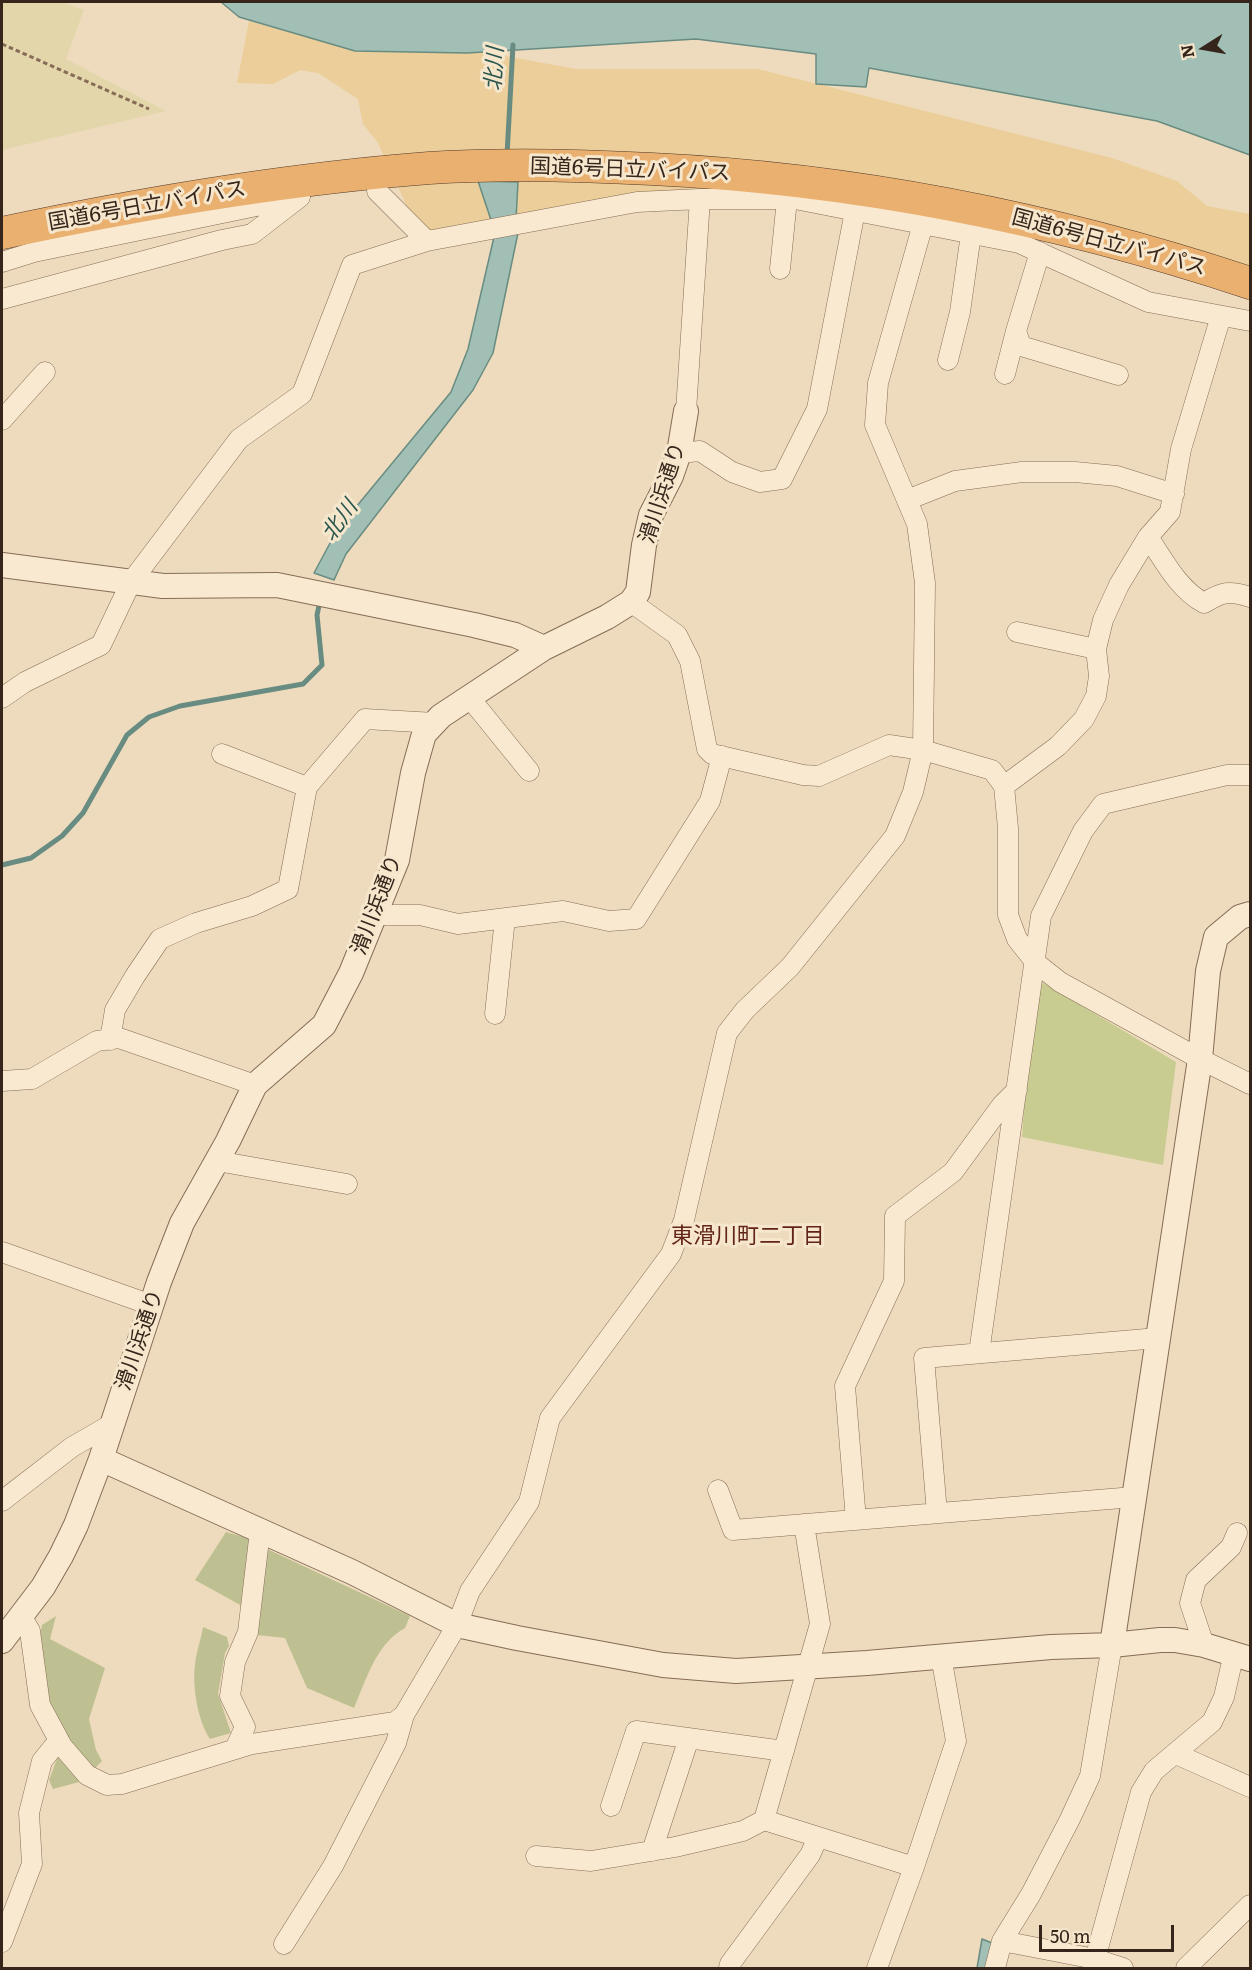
<!DOCTYPE html>
<html>
<head>
<meta charset="utf-8">
<style>
	body { margin:0 }
	#map { position:relative; width:1252px; height:1970px; overflow:hidden; background:#eedbbd; font-family:Literata,serif }
	canvas { display:block }
	.frame { position:absolute; inset:0; border:3px solid #35251b; pointer-events:none }
	.north { position:absolute; left:1174px; top:18px; width:60px; height:60px; -webkit-text-stroke:4px #f5e6cc; paint-order:stroke; rotate:259deg; font-size:16px; font-weight:700; line-height:24px; text-align:center; color:#35251b }
	.north::after { content:''; display:block; margin:auto; width:21px; height:27px; background:#35251b; clip-path:polygon(50% 0,100% 100%,50% 72%,0 100%) }
	.scale { position:absolute; left:1039px; top:1925px; width:135px; height:27px; box-sizing:border-box; border:3px solid #35251b; border-top:0; padding-left:8px; font-size:18px; line-height:21px; white-space:nowrap; color:#35251b; -webkit-text-stroke:4px #f5e6cc; paint-order:stroke }
</style>
</head>
<body>
<div id="map">
<canvas width="1252" height="1970"></canvas>
<div class="frame"></div>
<div class="north">N</div>
<div class="scale">50 m</div>
</div>
<script>
const ctx = document.querySelector('canvas').getContext('2d');
ctx.lineJoin = 'round';
function paint(path, color) {
  ctx.fillStyle = color;
  ctx.fill(path, 'evenodd');
}
function stroke(path, color, width, dash) {
  ctx.strokeStyle = color;
  ctx.lineWidth = width;
  ctx.lineCap = dash ? 'butt' : 'round';
  ctx.setLineDash(dash || []);
  ctx.stroke(path);
}
function write(font, color, halo, rows, align = 'center') {
  ctx.font = font + ' Literata,"Noto Sans JP",serif';
  ctx.lineWidth = 6;
  ctx.setLineDash([]);
  ctx.textBaseline = 'middle';
  ctx.strokeStyle = halo;
  ctx.fillStyle = color;
  for (const [text, x, y, turn = 0] of rows) {
    ctx.save();
    ctx.translate(x, y);
    ctx.rotate((+turn || 0) * Math.PI / 180);
    ctx.textAlign = isNaN(turn) ? turn : align;
    if (halo) ctx.strokeText(text, 0, 0);
    ctx.fillText(text, 0, 0);
    ctx.restore();
  }
}
paint(new Path2D(`
	M2 2H62L84 10 66 59 166 111 2 150Z`), '#e3d6aa');
paint(new Path2D(`
	M1033 977 1176 1062 1163 1165 1022 1137Z`), '#c9cc91');
paint(new Path2D(`
	M249 21 314 39 390 52H483L576 69H758L1112 158 1177 181 1207 206 1250 214V283L1015 223 713 199 419 233 378 143 363 124 358 99 318 73 300 70 273 84 237 83Z`), '#ebce99');
paint(new Path2D(`
	M226 1532 254 1540 242 1606 195 1580Z
	M265 1548 410 1616 405 1628C376 1644 367 1678 354 1708L307 1688 285 1638 257 1635Z
	M56 1616 50 1639 105 1668 89 1719 96 1750 102 1761 83 1781 53 1789 49 1780 60 1751 46 1699 40 1636 42 1625Z
	M203 1627 227 1637 229 1646 225 1653 218 1694 231 1733 210 1739C198 1722 192 1685 195 1665 196 1652 201 1640 203 1627Z`), '#bec091');
const water = new Path2D(`
	M221 2H1250V155L1157 121 869 68 866 87 816 84V54L696 39 467 53 355 51 239 17Z
	M478 181 518 182 516 219 492 223Z
	M518 233 493 353 473 390 346 554 334 580 314 573 337 530 451 392 468 349 494 237Z
	M982 1939 992 1943 988 1968H977Z`);
paint(water, '#a1bfb4');
stroke(water, '#688c81', 1.5);
stroke(new Path2D(`
	M507 155 513 45
	M2 865 31 858 62 836 83 813 127 735 149 717 180 706 303 684 322 665 317 615 320 601`), '#688c81', 5);
const minor = new Path2D(`
	M427 241 637 202 700 199H795L1019 243 1148 302 1250 321
	M1040 252 1016 331 1021 346 1118 375
	M2 262 34 252 295 198
	M780 269 787 199
	M2 299 222 240 252 234 300 197
	M948 360 960 312 971 234
	M1005 374 1016 331
	M686 411 700 199
	M2 420 45 372
	M679 453 700 451 732 472 760 482 782 479 817 409 855 211
	M907 500 955 481 1022 472H1075L1117 476 1174 494
	M1148 537C1164 560 1178 589 1204 603 1222 592 1229 590 1250 597
	M631 602 677 635 690 661 707 749 712 754 803 775 819 776 889 745 923 750 992 770 1004 786 1008 828V915L1017 939 1036 963 1060 982 1200 1059 1250 1084
	M1017 632 1096 649
	M469 697 529 771
	M2 698 25 682 101 645 131 582 239 439 302 394 352 265 427 241 377 191
	M222 754 307 787 365 719 435 723
	M1004 786 1058 746 1084 719 1096 696 1099 676 1096 649 1103 620 1119 585 1148 537 1170 512 1181 449 1221 316
	M375 915H420L458 924 563 911 609 921 636 919 710 801 722 756
	M495 1014 505 918
	M110 1040 115 1010 135 976 160 939 196 923 252 906 288 889 307 787
	M2 1081 32 1079 97 1041 119 1038 255 1085
	M217 1161 347 1184
	M2 1252 151 1305
	M979 1353 1041 916 1083 831 1103 804 1227 775H1250
	M718 1490 733 1530 1134 1497
	M2 1501 72 1447 112 1424
	M937 1513 924 1358 1158 1338
	M856 1520 845 1386 894 1281 895 1216 953 1172 1002 1105 1017 1090
	M804 1524 820 1624 764 1820 914 1867 956 1741 941 1656
	M21 1616 30 1631 40 1705 62 1746 87 1775 107 1785 122 1784 252 1744 395 1722 404 1715 457 1625 470 1591 529 1502 550 1418 671 1254 684 1220 727 1033 745 1010 790 967 895 836 913 792 923 750 925 583 917 524 875 425 878 383 923 224
	M1204 1645 1190 1603 1196 1580 1231 1547 1237 1533
	M235 1749 245 1727 230 1696 235 1662 248 1632 260 1531
	M1176 1754 1250 1787
	M611 1806 636 1731 784 1751
	M652 1851 689 1738
	M536 1856 591 1861 675 1847 743 1831 764 1820
	M1002 1941 1095 1959 1123 1968
	M2 1942 32 1864 29 1813 42 1761 59 1740
	M284 1944 333 1866 396 1743 404 1715
	M1095 1959 1141 1792 1154 1771 1212 1722 1224 1697 1234 1653
	M729 1968 730 1964 810 1855 818 1837
	M877 1968 914 1867
	M995 1968 1002 1941 1031 1894 1070 1819 1090 1776 1112 1645
	M1186 1968 1250 1905`);
const tertiary = new Path2D(`
	M2 565 163 586 277 585 474 625 515 635 544 648
	M101 1459 352 1572 457 1625 517 1638 663 1665 736 1671 867 1663 1051 1647 1112 1645 1160 1640H1175L1204 1645 1250 1659
	M2 1641 43 1587 61 1556 76 1525 101 1459 159 1282 182 1223 228 1141 255 1085 324 1025 351 973 397 860 413 773 424 734 441 716 544 648 607 617 631 602 638 592 644 545 651 515 671 476 679 453 686 411
	M1112 1645 1200 1059 1208 971 1216 937 1240 917 1250 914`);
const trunk = new Path2D(`
	M2 233C143 203 285 179 429 168 503 163 578 165 652 169 859 179 1054 218 1250 283`);
stroke(minor, '#866c56', 21);
stroke(tertiary, '#866c56', 26);
stroke(trunk, '#533a2b', 33);
stroke(new Path2D(`
	M2 44 149 109`), '#866c56', 3, [4.5, 3]);
stroke(minor, '#f9e9d0', 20);
stroke(tertiary, '#f9e9d0', 24);
stroke(trunk, '#eab06f', 32);
write('21px', '#35251b', '#f5e6cc', [
	["国道6号日立バイパス",630,170,2],
	["国道6号日立バイパス",147,206,-10],
	["国道6号日立バイパス",1109,243,15],
	["滑川浜通り",663,493,-72],
	["滑川浜通り",377,905,-69],
	["滑川浜通り",140,1340,-71]
]);
write('italic 22px', '#2a554f', '#f5e6cc', [
	["北川",495,69,-87],
	["北川",340,521,-54]
]);
write('22px', '#62231a', '#f5e6cc', [
	["東滑川町二丁目",748,1237]
]);
</script>
</body>
</html>
